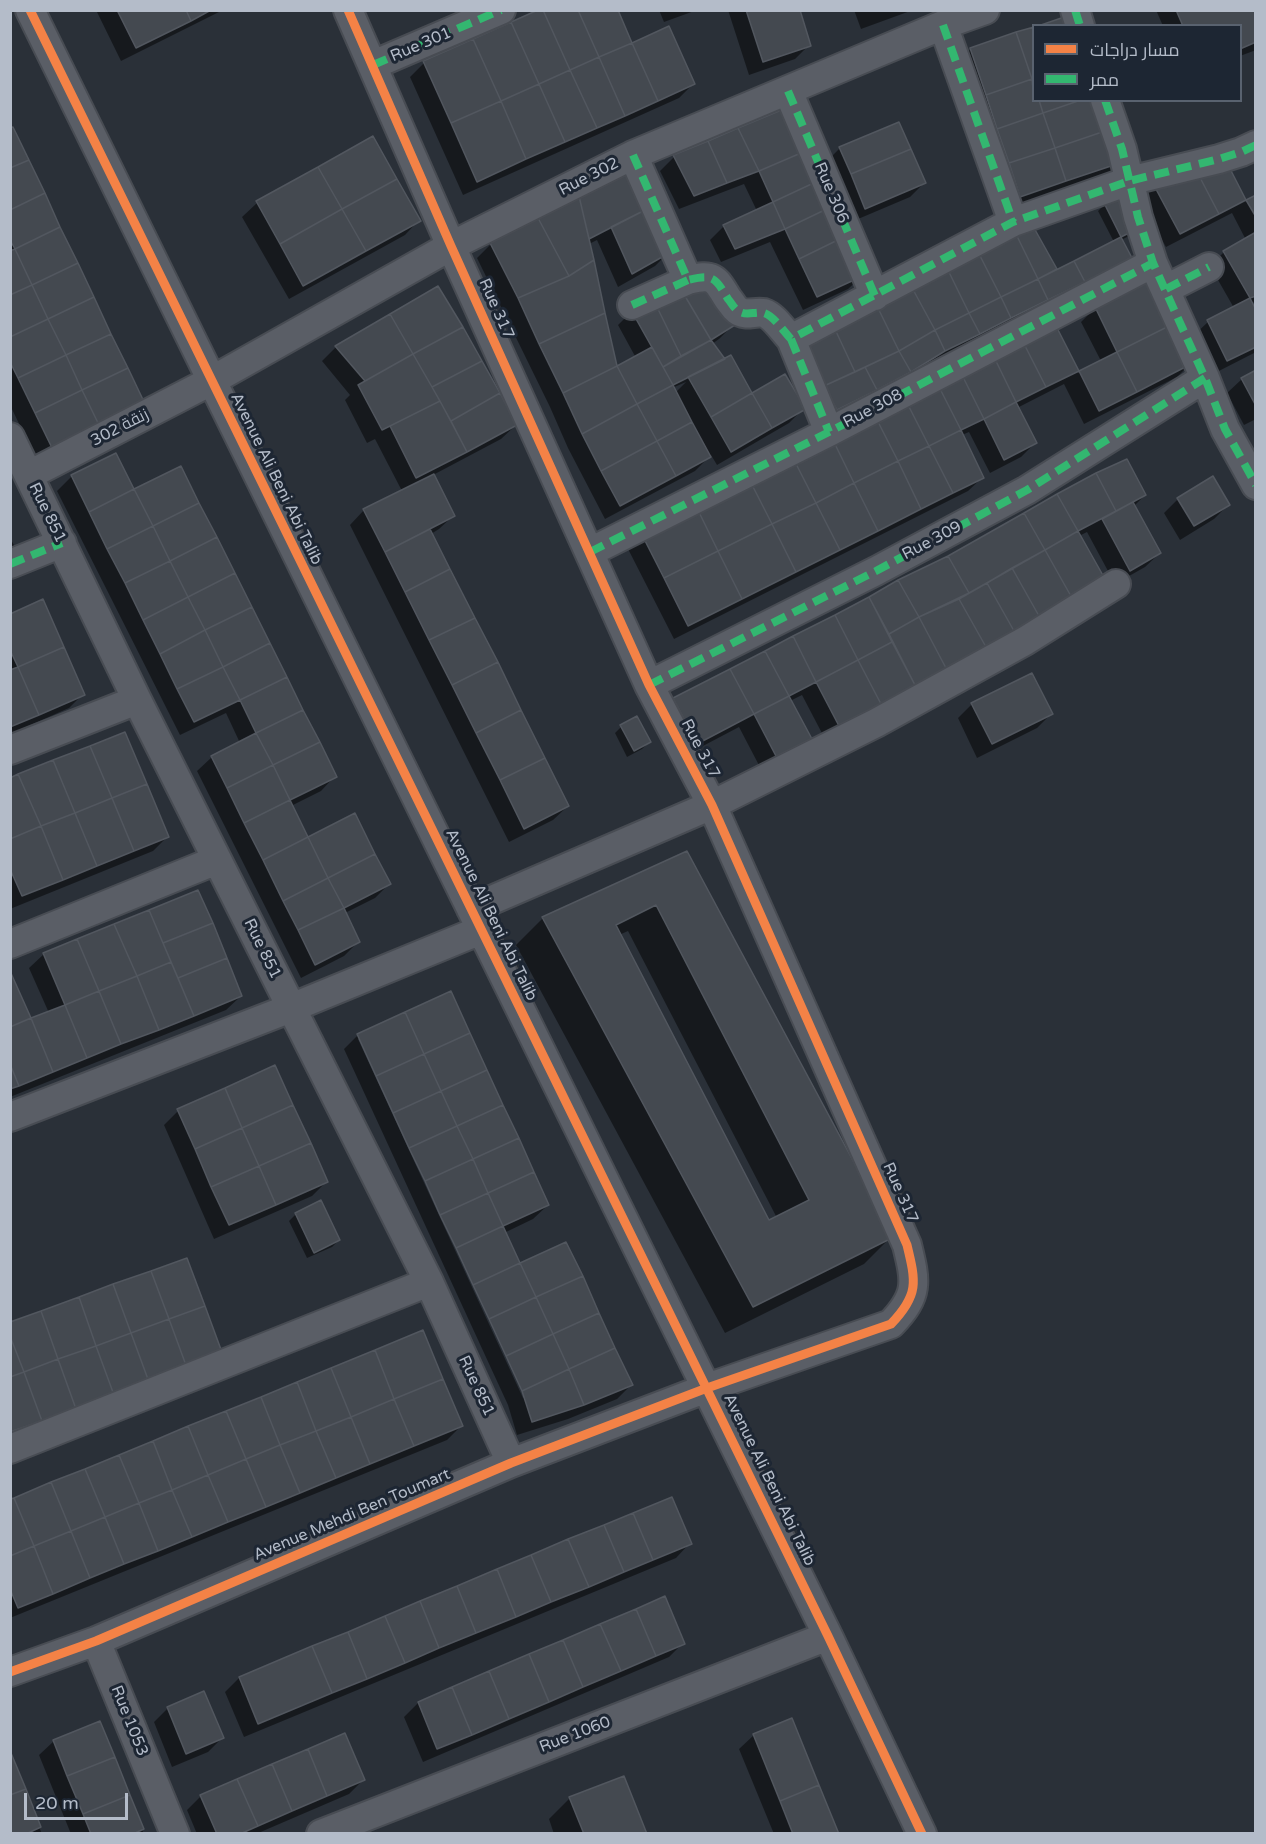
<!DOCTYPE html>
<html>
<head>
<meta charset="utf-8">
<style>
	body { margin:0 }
	#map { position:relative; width:1266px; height:1844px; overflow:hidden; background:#2a3038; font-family:"Varela Round",Cairo,sans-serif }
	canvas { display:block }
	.frame { position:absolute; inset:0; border:12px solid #b4bcc9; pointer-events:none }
	.legend { position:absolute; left:1032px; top:24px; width:210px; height:78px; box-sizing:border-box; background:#1d2633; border:2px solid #59626f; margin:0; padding:8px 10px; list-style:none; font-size:18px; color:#b4bcc9 }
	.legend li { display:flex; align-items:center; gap:12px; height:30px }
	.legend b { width:30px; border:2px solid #59626f }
	.scale { position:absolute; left:24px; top:1793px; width:104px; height:27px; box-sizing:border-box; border:3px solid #b4bcc9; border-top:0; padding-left:8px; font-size:18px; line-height:21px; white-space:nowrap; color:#b4bcc9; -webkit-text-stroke:4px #1d2633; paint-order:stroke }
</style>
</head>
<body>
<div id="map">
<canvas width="1266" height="1844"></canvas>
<div class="frame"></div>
<ul class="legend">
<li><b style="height:8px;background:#f48246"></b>مسار دراجات</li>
<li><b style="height:8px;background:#33b770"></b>ممر</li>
</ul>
<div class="scale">20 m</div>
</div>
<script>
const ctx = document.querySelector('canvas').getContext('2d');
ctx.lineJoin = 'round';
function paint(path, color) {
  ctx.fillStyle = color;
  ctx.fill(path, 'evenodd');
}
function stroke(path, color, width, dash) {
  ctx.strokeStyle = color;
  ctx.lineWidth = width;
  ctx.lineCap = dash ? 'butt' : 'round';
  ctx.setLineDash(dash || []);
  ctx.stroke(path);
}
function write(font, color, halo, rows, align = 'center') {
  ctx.font = font + ' "Varela Round",Cairo,sans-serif';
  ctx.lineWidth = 6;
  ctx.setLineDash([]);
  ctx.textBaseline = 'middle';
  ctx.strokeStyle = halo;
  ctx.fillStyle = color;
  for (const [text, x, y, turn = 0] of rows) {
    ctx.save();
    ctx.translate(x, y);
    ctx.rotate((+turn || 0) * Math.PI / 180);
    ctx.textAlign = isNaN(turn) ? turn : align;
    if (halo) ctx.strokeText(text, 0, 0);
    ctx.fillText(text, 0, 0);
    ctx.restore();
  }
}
paint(new Path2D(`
	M96 10H223L121 61Z
	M659 10H697L664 22Z
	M728 10H798L809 45 795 59 749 75Z
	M854 10H913L861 29Z
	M1156 10H1256V50L1240 56V26H1163Z
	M1034 29V100L1121 162 1107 176 1006 210 956 64 971 49Z
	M632 45 693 84 679 98 463 195 410 77 424 63Z
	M10 125 144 406 38 463 10 405Z
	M372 138 419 220 405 235 289 299 242 217 257 203Z
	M840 148 924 183 910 197 851 222 826 162Z
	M674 157 818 181 863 275 848 289 803 310 770 242 721 262 710 240 724 226 757 211 744 184 679 209 660 171Z
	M1224 161 1246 202 1256 197V301L1251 304 1256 313V352L1213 374 1193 336 1208 322 1234 308 1210 266 1224 252 1246 240 1232 213 1166 247 1137 194Z
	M631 172 669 252 655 266 618 287 597 240 589 244 616 368 636 358 618 325 632 311 733 325 719 339 712 344 752 395 804 408 789 423 717 465 711 455 695 471 605 519 568 448 550 407 477 258 491 244ZM686 382 675 393 672 388Z
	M1105 204 1131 235 1121 240 1123 265 937 358 903 378 830 416 819 395 1028 221 1057 271 1114 242 1098 211Z
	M1095 308 1191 363 1177 377 1084 424 1064 384 1017 408 1035 443 1021 457 990 473 969 432 962 435 983 477 968 491 674 639 626 545 1053 324 1078 373 1101 361 1081 322Z
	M462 327 516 425 501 439 433 475 454 515 439 529 431 534 568 806 553 820 509 842 350 525 364 510 402 491 375 439 367 443 345 400 350 395 322 361 336 347Z
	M1256 372V419L1244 425 1227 393 1242 379Z
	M115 455 134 491 335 776 321 791 291 806 307 839 389 884 375 898 345 913 359 941 344 956 301 978 197 771 212 757 240 743 226 713 180 735 57 491 72 476Z
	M1145 495 1134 506 1160 553 1145 567 1115 584 1087 532 1079 536 1103 579 825 739 802 695 790 701 810 739 762 771 739 727 682 757 660 714 674 700 948 557Z
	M1178 499 1228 505 1214 519 1180 540 1164 513Z
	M10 538 15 547 10 551Z
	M10 615 83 694 69 708 10 734Z
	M972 704 1051 714 1037 728 977 758 958 718Z
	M621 727 649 742 642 749 627 757 615 733Z
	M10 780 167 837 153 851 10 909Z
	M687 853 892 1236 864 1264 725 1333 516 945 543 918ZM628 931 777 1218 769 1222 619 935Z
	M197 892 241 996 226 1010 10 1097V975L30 1020 49 1013 29 968 44 954Z
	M358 1035 548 1205 533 1219 504 1233 519 1265 631 1385 617 1399 568 1419 517 1435 508 1405 344 1049ZM358 1039H361L526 1397 523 1398Z
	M178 1111 326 1182 312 1196 214 1239 164 1125Z
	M296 1214 339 1240 332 1247 307 1258 289 1221Z
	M10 1324 222 1355 10 1441Z
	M461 1426 447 1440 10 1618V1500Z
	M671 1499 690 1543 676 1558 244 1737 225 1692 239 1678Z
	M664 1598 683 1643 669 1657 423 1762 404 1717 418 1703Z
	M168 1708 222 1738 208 1752 172 1767 154 1722Z
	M99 1723 144 1834H71L39 1755 54 1741Z
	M754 1735 837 1834H774L739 1749Z
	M10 1756 42 1834H10Z
	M363 1780 349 1794 256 1834H197L187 1810 201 1796Z
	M570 1798 645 1834H554L549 1819Z`), '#0007');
const building = new Path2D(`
	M117 10H186L191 21 136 48Z
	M186 10H211L191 21Z
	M538 10H543L570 70 539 84 511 22Z
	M543 10H578L599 57 570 70Z
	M578 10H618L632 43 599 57Z
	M746 10H800L811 46 763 62Z
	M1176 10H1256V42L1240 49V26H1183Z
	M1073 14 1077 26H1038Z
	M511 22 539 84 501 101 473 39Z
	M669 26 695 84 658 101 632 43Z
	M1034 27V79H1032L1016 32Z
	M1016 32 1032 79 986 95 970 48Z
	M473 39 501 101 451 123 423 61Z
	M632 43 658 101 625 116 599 57Z
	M599 57 625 116 597 128 570 70Z
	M570 70 597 128 565 142 539 84Z
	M1032 79 1034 100H1039L1043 113 997 129 986 95Z
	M539 84 565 142 526 159 501 101Z
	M1039 100H1081L1043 113Z
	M1081 100H1102L1111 129 1055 148 1043 113Z
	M501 101 526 159 477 182 451 123Z
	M791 106 808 150 759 171 738 128Z
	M1043 113 1055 148 1009 163 997 129Z
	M899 122 911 149 851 174 839 147Z
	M13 127 29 160 10 168V128Z
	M738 128 759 171 727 183 708 141Z
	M1111 129 1123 162 1066 181 1055 148Z
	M373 136 397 179 342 209 318 167Z
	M708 141 727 183 694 196 673 155Z
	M1055 148 1066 181 1020 197 1009 163Z
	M911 149 926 183 865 209 851 174Z
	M808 150 820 180 773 202 759 171Z
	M1225 159 1246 200 1219 214 1195 168Z
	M29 160 45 193 10 210V168Z
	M318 167 342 209 280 244 256 201Z
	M1195 168 1219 214 1180 234 1150 178Z
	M631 170 649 208 589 239 579 196Z
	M397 179 421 221 366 251 342 209Z
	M820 180 833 206 785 229 773 202Z
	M45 193 60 227 15 249 10 240V210Z
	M1123 193 1139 228 1121 237 1104 203Z
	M1256 195V217L1246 200Z
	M579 196 594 260 569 276 538 218Z
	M773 202 785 229 735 249 723 225Z
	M833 206 846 236 799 259 785 229Z
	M649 208 671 252 632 274 611 227Z
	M342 209 366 251 303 286 280 244Z
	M538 218 569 276 518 298 490 243Z
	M1029 219 1057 269 1038 279 1013 228Z
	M60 227 78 263 32 285 15 249Z
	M1013 228 1038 279 1001 297 976 248Z
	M1256 232V296L1250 298 1223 251Z
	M846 236 865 275 817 297 799 259Z
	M1121 237 1132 258 1085 282 1074 261Z
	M976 248 1001 297 969 313 945 264Z
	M15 249 32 285 10 295V251Z
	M594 260 605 313 539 344 518 298 569 276Z
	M1074 261 1085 282 1048 300 1038 279Z
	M78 263 94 297 48 319 32 285Z
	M945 264 969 313 935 330 910 284Z
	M710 277 735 325 711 340 682 291Z
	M1038 279 1048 300 1011 318 1001 297Z
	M1150 279 1173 324 1117 352 1095 307Z
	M910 284 935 330 899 351 876 304Z
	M32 285 48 319 10 337V295Z
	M438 286 463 327 413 354 390 314Z
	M682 291 711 340 681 356 654 301Z
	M94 297 111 334 66 355 48 319Z
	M1001 297 1011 318 980 334 969 313Z
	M1250 298 1256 310V347L1227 361 1207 320Z
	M654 301 681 356 663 367 631 310Z
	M876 304 899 351 855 372 833 325Z
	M605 313 617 366 563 393 539 344Z
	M969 313 980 334 945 351 935 330Z
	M390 314 413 354 365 381 335 346Z
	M48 319 66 355 18 378 10 362V337Z
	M1054 322 1079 371 1046 387 1021 338Z
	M1173 324 1193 363 1137 392 1117 352Z
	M833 325 855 372 824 386 802 339Z
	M463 327 482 361 432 387 413 354Z
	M935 330 945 351 911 372 899 351Z
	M111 334 128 368 82 390 66 355Z
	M1021 338 1046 387 1016 402 992 353Z
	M711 340 725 359 673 385 663 367Z
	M652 347 673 385 637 404 617 366Z
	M899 351 911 372 877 390 865 367Z
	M1117 352 1137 392 1099 411 1079 371Z
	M992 353 1016 402 984 419 959 369Z
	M413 354 440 401 382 430 358 385Z
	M66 355 82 390 35 413 18 378Z
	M731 355 752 393 711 417 688 377Z
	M482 361 500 393 451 421 432 387Z
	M617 366 637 404 582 434 563 393Z
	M865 367 877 390 837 410 824 386Z
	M128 368 146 406 100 427 82 390Z
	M959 369 984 419 961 430 936 381Z
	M1256 370V406L1241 378Z
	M785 374 806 409 772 428 752 393Z
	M936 381 961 430 929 446 904 397Z
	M673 385 692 422 657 441 637 404Z
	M82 390 100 427 53 450 35 413Z
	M500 393 517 425 467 452 451 421Z
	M752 393 772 428 731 452 711 417Z
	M904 397 929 446 898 461 873 412Z
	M440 401 467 452 416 478 390 426Z
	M1016 402 1037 443 1004 460 984 419Z
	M637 404 657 441 601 471 582 434Z
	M873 412 898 461 854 483 830 434Z
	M692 422 711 457 676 476 657 441Z
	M961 430 984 478 953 493 929 446Z
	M830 434 854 483 816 503 791 454Z
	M657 441 676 476 620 506 601 471Z
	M929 446 953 493 921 509 898 461Z
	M116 453 134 489 89 512 71 475Z
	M791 454 816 503 772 524 747 475Z
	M1127 459 1146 495 1116 511 1096 473Z
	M898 461 921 509 878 531 854 483Z
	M181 466 199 503 153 526 134 489Z
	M1096 473 1116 511 1078 531 1057 494Z
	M434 474 455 516 385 552 363 509Z
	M747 475 772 524 718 551 694 502Z
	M1213 476 1230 505 1194 526 1177 498Z
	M854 483 878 531 840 550 816 503Z
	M134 489 153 526 107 549 89 512Z
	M1057 494 1078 531 1045 550 1024 513Z
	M694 502 718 551 664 578 639 529Z
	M1133 502 1161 553 1130 571 1102 519Z
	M199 503 217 537 170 561 153 526Z
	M816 503 840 550 796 572 772 524Z
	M1024 513 1045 550 969 593 948 556Z
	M772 524 796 572 742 599 718 551Z
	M153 526 170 561 125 583 107 549Z
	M430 529 450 569 405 592 385 552Z
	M1078 531 1105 579 1072 598 1045 550Z
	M217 537 235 573 188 597 170 561Z
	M1045 550 1072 598 1039 616 1012 568Z
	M718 551 742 599 688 626 664 578Z
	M948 556 969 593 919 617 898 580Z
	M170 561 188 597 143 620 125 583Z
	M1012 568 1039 616 1014 631 987 583Z
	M450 569 475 618 429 640 405 592Z
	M235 573 252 607 205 630 188 597Z
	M898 580 919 617 889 634 869 597Z
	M987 583 1014 631 986 647 959 599Z
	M188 597 205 630 160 654 143 620Z
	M869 597 892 642 858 660 835 615Z
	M43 599 64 647 18 667 10 650V614Z
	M959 599 986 647 947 670 919 617Z
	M252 607 270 643 223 667 205 630Z
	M835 615 858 660 816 682 793 636Z
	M919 617 947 670 916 687 889 634Z
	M475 618 498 662 452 685 429 640Z
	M205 630 223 667 177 689 160 654Z
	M793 636 816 682 789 696 765 651Z
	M892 642 916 687 881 704 858 660Z
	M270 643 287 677 240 700 223 667Z
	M64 647 85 695 39 715 18 667Z
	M765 651 789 696 754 714 730 669Z
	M858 660 881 704 839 726 816 682Z
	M498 662 521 710 476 733 452 685Z
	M18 667 39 715 10 727V670Z
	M223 667 240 700 194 722 177 689Z
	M730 669 754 714 697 744 673 698Z
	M1032 673 1053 714 992 744 971 703Z
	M287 677 303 710 256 733 240 700Z
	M789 696 812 739 777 758 754 714Z
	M303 710 320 742 273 765 256 733Z
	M521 710 545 758 500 780 476 733Z
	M637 716 651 742 634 751 620 725Z
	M125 732 147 784 112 798 90 746Z
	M256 733 273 765 227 788 211 756Z
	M320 742 337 777 290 800 273 765Z
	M90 746 112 798 75 813 53 760Z
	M545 758 569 806 524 829 500 780Z
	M53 760 75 813 41 826 18 774Z
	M273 765 290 800 244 823 227 788Z
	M18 774 41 826 10 839V778Z
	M147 784 169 837 134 851 112 798Z
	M112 798 134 851 97 866 75 813Z
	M290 800 308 837 263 860 244 823Z
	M75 813 97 866 63 880 41 826Z
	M355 813 375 854 328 878 308 837Z
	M41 826 63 880 22 896 10 869V839Z
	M308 837 328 878 283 901 263 860Z
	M687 851 894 1237 753 1307 542 917ZM656 905 809 1200 769 1220 616 925Z
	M375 854 391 884 344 908 328 878Z
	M328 878 344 908 298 930 283 901Z
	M198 890 213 923 163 943 149 910Z
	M344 908 360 942 315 965 298 930Z
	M149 910 171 962 137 976 114 924Z
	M213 923 227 958 178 978 163 943Z
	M114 924 137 976 99 991 77 939Z
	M77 939 99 991 65 1005 43 953Z
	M227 958 242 996 194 1016 178 978Z
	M171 962 194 1016 159 1030 137 976Z
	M10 971 31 1018 10 1027Z
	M137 976 159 1030 121 1044 99 991Z
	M99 991 121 1044 87 1058 65 1005Z
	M451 991 470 1033 424 1054 405 1012Z
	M65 1005 87 1058 53 1072 31 1018Z
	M405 1012 424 1054 376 1076 357 1034Z
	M31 1018 53 1072 19 1086 10 1064V1027Z
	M470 1033 487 1070 441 1091 424 1054Z
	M424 1054 441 1091 393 1113 376 1076Z
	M10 1064 19 1086 10 1089Z
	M275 1065 293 1105 242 1128 225 1088Z
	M487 1070 503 1105 457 1126 441 1091Z
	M225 1088 242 1128 195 1149 177 1109Z
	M441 1091 457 1126 409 1148 393 1113Z
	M293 1105 311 1143 259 1166 242 1128Z
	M503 1105 519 1138 473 1159 457 1126Z
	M457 1126 473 1159 425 1181 409 1148Z
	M242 1128 259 1166 211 1187 195 1149Z
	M519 1138 534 1172 488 1193 473 1159Z
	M311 1143 328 1182 276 1205 259 1166Z
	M473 1159 488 1193 440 1215 425 1181Z
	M259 1166 276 1205 229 1225 211 1187Z
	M534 1172 549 1205 503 1226 488 1193Z
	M488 1193 503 1226 456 1248 440 1215Z
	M321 1200 340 1240 314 1253 295 1213Z
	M503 1226 520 1263 473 1285 456 1248Z
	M566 1242 583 1276 536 1297 520 1263Z
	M187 1258 205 1306 169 1319 151 1271Z
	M520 1263 536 1297 489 1319 473 1285Z
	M151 1271 169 1319 131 1333 113 1284Z
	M583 1276 599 1313 553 1334 536 1297Z
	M113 1284 131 1333 96 1346 79 1297Z
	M79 1297 96 1346 58 1359 41 1311Z
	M536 1297 553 1334 506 1356 489 1319Z
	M205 1306 223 1355 187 1368 169 1319Z
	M41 1311 58 1359 24 1372 10 1336V1322Z
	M599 1313 615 1348 569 1369 553 1334Z
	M169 1319 187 1368 149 1382 131 1333Z
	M423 1330 443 1379 394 1399 375 1350Z
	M131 1333 149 1382 114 1395 96 1346Z
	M553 1334 569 1369 522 1391 506 1356Z
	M10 1336 24 1372 10 1377Z
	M96 1346 114 1395 76 1409 58 1359Z
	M615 1348 633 1385 584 1405 569 1369Z
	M375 1350 394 1399 351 1417 331 1368Z
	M58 1359 76 1409 42 1421 24 1372Z
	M331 1368 351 1417 316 1431 297 1382Z
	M569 1369 584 1405 532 1422 522 1391Z
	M24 1372 42 1421 10 1432V1377Z
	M443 1379 463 1426 414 1446 394 1399Z
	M297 1382 316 1431 280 1445 261 1397Z
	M261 1397 280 1445 246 1459 226 1411Z
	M394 1399 414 1446 370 1464 351 1417Z
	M226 1411 246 1459 208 1475 188 1426Z
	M351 1417 370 1464 336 1478 316 1431Z
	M188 1426 208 1475 172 1490 153 1441Z
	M316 1431 336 1478 300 1493 280 1445Z
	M153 1441 172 1490 139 1503 119 1455Z
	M280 1445 300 1493 266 1507 246 1459Z
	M119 1455 139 1503 105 1517 85 1469Z
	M246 1459 266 1507 228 1522 208 1475Z
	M85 1469 105 1517 71 1531 51 1482Z
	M208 1475 228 1522 192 1537 172 1490Z
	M51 1482 71 1531 34 1546 14 1498Z
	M172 1490 192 1537 158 1551 139 1503Z
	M672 1497 692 1544 653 1560 633 1513Z
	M14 1498 34 1546 10 1556V1499Z
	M139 1503 158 1551 124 1564 105 1517Z
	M633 1513 653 1560 624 1572 604 1525Z
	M105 1517 124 1564 90 1578 71 1531Z
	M604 1525 624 1572 589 1587 568 1539Z
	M71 1531 90 1578 53 1594 34 1546Z
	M568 1539 589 1587 551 1602 531 1555Z
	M34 1546 53 1594 18 1608 10 1589V1556Z
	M531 1555 551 1602 516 1617 497 1569Z
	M497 1569 516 1617 476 1633 457 1586Z
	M457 1586 476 1633 439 1648 420 1601Z
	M665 1596 685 1644 656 1656 636 1609Z
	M420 1601 439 1648 405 1663 385 1616Z
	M636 1609 656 1656 621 1671 600 1624Z
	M385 1616 405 1663 367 1679 348 1632Z
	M600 1624 621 1671 583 1687 563 1640Z
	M348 1632 367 1679 332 1693 312 1646Z
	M563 1640 583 1687 549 1702 529 1654Z
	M312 1646 332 1693 258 1724 239 1677Z
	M529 1654 549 1702 509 1719 489 1671Z
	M489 1671 509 1719 472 1735 452 1687Z
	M452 1687 472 1735 437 1749 418 1702Z
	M204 1691 224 1738 186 1754 167 1707Z
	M792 1718 819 1785 780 1801 753 1734Z
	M100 1721 115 1757 67 1776 53 1740Z
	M345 1733 365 1780 327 1796 308 1749Z
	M308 1749 327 1796 292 1811 272 1764Z
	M11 1753 26 1789 10 1795V1754Z
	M115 1757 130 1795 83 1814 67 1776Z
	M272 1764 292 1811 258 1826 237 1779Z
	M624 1776 647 1834H584L569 1797Z
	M237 1779 258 1826 240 1834H217L200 1795Z
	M819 1785 839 1834H793L780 1801Z
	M26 1789 41 1827 26 1834H10V1795Z
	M130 1795 144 1829 133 1834H91L83 1814Z`);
paint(building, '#444950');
stroke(building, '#52575f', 1.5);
const street = new Path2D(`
	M30 10 828 1636 922 1834
	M1075 10 1080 26
	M943 25 1013 222
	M373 65 501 10
	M788 91 875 296
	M1105 100 1122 149 1138 217 1153 263 1205 378 1225 429 1256 485
	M633 155 688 280C713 274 715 277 728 299 731 302 733 307 737 310 746 317 754 311 764 313 774 316 784 332 791 339L1013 222 1129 181 1219 159 1241 152 1256 145
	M1166 289 1209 267
	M632 305 688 280
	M791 339 829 432
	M10 437 137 700 429 1282 511 1463
	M29 475 211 381 451 246 633 155 943 25 985 10
	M590 552 829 432 1153 263
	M10 564 62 543
	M649 685 876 571 1027 490 1205 378
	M10 750 137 700
	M471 909 712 805 876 723 1025 641 1116 584
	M10 944 217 860
	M10 1117 291 1008 481 930
	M10 1449 429 1282
	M96 1641 175 1834
	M10 1672 96 1641 511 1463 707 1388 891 1324C919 1295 916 1282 907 1245L712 805 649 685 451 246 348 10
	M321 1834 828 1636`);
stroke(street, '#484c53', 32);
stroke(street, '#5a5e66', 28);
stroke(new Path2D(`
	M1075 10 1080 26
	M943 25 1013 222
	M373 65 501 10
	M788 91 875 296
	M1105 100 1122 149 1138 217 1153 263 1205 378 1225 429 1256 485
	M633 155 688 280C713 274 715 277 728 299 731 302 733 307 737 310 746 317 754 311 764 313 774 316 784 332 791 339L1013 222 1129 181 1219 159 1241 152 1256 145
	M1166 289 1209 267
	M632 305 688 280
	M791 339 829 432
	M590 552 829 432 1153 263
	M10 564 62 543
	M649 685 876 571 1027 490 1205 378`), '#33b770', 8, [15, 8]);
stroke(new Path2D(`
	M30 10 828 1636 922 1834
	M10 1672 96 1641 511 1463 707 1388 891 1324C919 1295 916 1282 907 1245L712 805 649 685 451 246 348 10`), '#f48246', 9);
write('16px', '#b4bcc9', '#1d2633', [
	["Rue 301",421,45,-23],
	["Rue 302",589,177,-27],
	["Rue 306",831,193,67],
	["Rue 317",496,309,66],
	["Rue 308",873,409,-28],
	["زنقة 302",120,428,-27],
	["Avenue Ali Beni Abi Talib",276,479,64],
	["Rue 851",47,513,64],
	["Rue 309",932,541,-28],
	["Rue 317",700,749,62],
	["Avenue Ali Beni Abi Talib",491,915,64],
	["Rue 851",262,949,64],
	["Rue 317",900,1193,66],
	["Rue 851",476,1386,65],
	["Avenue Ali Beni Abi Talib",769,1480,64],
	["Avenue Mehdi Ben Toumart",352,1515,-23],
	["Rue 1053",129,1721,68],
	["Rue 1060",575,1735,-21]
]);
</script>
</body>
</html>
